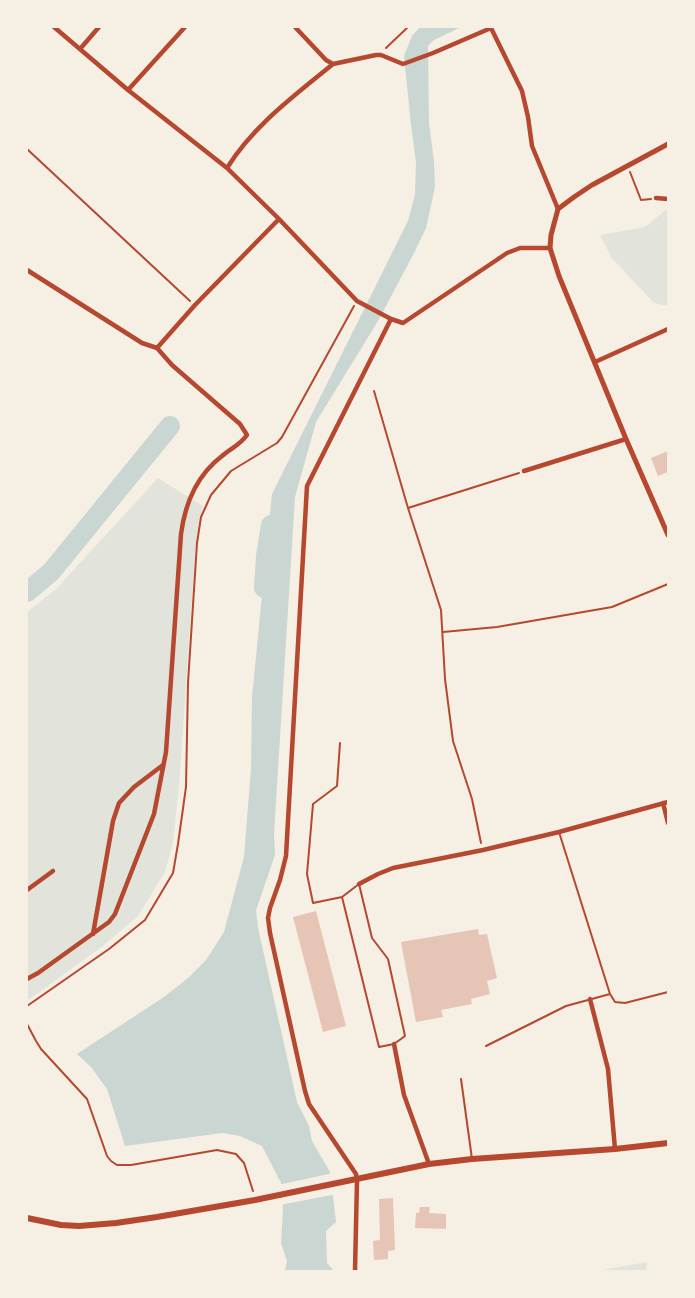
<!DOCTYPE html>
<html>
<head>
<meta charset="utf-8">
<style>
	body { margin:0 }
	#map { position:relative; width:695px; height:1298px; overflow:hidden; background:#f6efe4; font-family:"PT Sans Narrow",sans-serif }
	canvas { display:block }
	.frame { position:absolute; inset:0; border:28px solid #f6efe4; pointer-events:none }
</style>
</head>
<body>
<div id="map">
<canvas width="695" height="1298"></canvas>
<div class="frame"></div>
</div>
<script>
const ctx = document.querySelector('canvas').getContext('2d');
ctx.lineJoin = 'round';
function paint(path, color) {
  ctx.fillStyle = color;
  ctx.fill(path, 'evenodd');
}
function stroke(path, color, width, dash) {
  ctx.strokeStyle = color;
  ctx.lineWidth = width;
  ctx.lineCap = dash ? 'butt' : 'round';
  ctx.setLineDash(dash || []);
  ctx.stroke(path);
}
paint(new Path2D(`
	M668 208V306L654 303 611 257 600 235 645 227Z
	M158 478 203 506 200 516 196 542 179 787 173 843 165 872 138 916 103 946 27 1001V612L56 589Z
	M647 1262 646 1271H597Z`), '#e2e4dc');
paint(new Path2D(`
	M420 27H461L434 40 428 46 429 123 434 162 435 187 426 228 414 253 378 321 316 422 295 497 274 833 275 855 256 910 258 928 297 1102 309 1126 312 1141 330 1172 336 1222 326 1231 327 1263 334 1271H285L287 1261 281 1243 283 1208 281 1183 262 1146 240 1136 222 1133 125 1146 107 1089 91 1067 77 1054 164 997 188 978 206 960 224 932 244 857 251 769 252 697 272 494 408 221 415 195 416 162 411 125 404 56 412 36Z`), '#c9d6d2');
paint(new Path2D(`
	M333 1173 337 1194 280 1205 278 1185Z`), '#f6efe4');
stroke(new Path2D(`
	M264 588 266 556 271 525
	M27 592 51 572 170 426`), '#c9d6d2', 20);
paint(new Path2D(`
	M668 451V472L658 476 651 458Z
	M316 911 346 1026 323 1032 293 917Z
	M478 929 479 935 487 934 497 978 487 981 490 994 471 999 472 1004 441 1010 443 1017 416 1022 401 942Z
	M393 1198 395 1250 388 1251V1259L374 1260 373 1241 380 1240 379 1199Z
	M420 1207H430L429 1213 446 1214V1229L415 1228 416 1213H419Z`), '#e6c5b7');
stroke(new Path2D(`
	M386 48 408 27
	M27 149 190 301
	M630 172 641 200 651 199
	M374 391 408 508 519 473
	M408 508 441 610 445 679 453 741 472 799 481 843
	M443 632 497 627 612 607 668 584
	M27 1006 109 949 145 920 173 873 178 844 186 787 188 683 197 543 201 517 211 495 231 471 277 443 282 437 354 306
	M27 1024 36 1041 41 1049 87 1099 107 1156 111 1161 117 1165H131L217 1150 236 1154 244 1163 253 1191`), '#b5482f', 2);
stroke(new Path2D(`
	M340 743 337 786 313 804 307 874 313 903 342 897
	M559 832 610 994 615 1002 625 1003 668 992
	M359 884 372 938 388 959 405 1036 394 1044 379 1047 342 897Z
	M486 1046 566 1006 610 994
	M461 1079 472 1159`), '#b5482f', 2);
stroke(new Path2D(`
	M54 27 128 90 227 168 279 219 357 301 391 319 403 323 507 253 520 248H550
	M295 27 326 60 333 64 376 55H381L403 64 433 53 491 28
	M491 28 522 91 528 117 532 146 558 209
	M80 49 99 27
	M128 90 185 27
	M227 168C254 125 294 96 333 64
	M656 198 668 199
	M27 270 142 343 157 348 172 365 240 424 247 435C239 446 232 447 222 456 197 475 185 504 181 534L166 752 154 814 115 914 109 922 38 973 27 979
	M157 348 195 305 279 219
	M595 362 668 329
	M524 471 626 439
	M663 803 668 823
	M359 884 378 874 393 868 483 850 559 832 668 802
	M27 890 53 871
	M93 934 113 821 119 803 134 787 163 765
	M590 999 608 1069 615 1149
	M394 1044 404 1095 429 1164
	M355 1271 357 1180 356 1174 309 1104 305 1091 270 933 268 918 270 908 280 880 286 856 307 486 391 319`), '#b5482f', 4.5);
stroke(new Path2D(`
	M668 144 592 185 574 197 558 209 551 235 550 248 559 276 626 439 668 535`), '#b5482f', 5);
stroke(new Path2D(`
	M27 1218 61 1225 79 1226 116 1223 157 1217 255 1200 429 1164 472 1159 615 1149 668 1143`), '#b5482f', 6);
</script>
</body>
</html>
